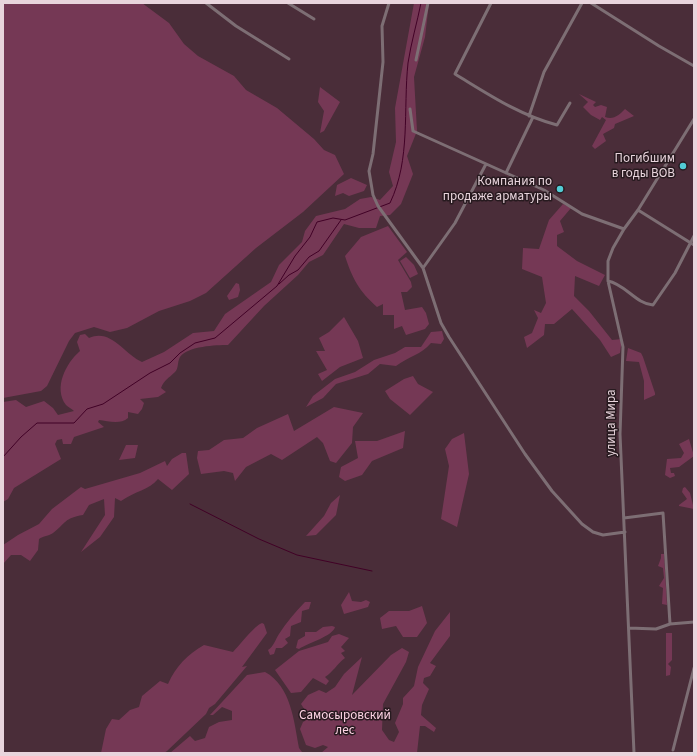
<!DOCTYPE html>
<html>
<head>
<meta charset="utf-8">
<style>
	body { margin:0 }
	#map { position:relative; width:697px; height:756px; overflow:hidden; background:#4a2d39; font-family:"Source Sans 3",sans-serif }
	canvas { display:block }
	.frame { position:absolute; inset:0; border:4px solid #e8d4dc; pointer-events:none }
</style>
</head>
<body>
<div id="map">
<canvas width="697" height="756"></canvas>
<div class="frame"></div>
</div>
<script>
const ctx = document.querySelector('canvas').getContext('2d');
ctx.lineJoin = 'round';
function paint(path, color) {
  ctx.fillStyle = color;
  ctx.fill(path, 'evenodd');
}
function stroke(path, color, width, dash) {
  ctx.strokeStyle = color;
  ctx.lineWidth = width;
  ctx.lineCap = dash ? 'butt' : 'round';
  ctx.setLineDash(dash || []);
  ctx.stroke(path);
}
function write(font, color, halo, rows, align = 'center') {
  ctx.font = font + ' "Source Sans 3",sans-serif';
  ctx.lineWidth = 3;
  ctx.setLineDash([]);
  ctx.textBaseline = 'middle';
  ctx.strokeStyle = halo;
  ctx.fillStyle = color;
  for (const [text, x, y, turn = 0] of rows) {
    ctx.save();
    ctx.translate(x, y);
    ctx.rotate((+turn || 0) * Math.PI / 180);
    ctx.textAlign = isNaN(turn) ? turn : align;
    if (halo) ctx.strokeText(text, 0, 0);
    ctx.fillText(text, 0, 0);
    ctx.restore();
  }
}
paint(new Path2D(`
	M3 3H142L169 23 184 44 198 56 234 76 246 90 277 108 314 139 324 150 335 155 344 174 303 212 256 248 206 293 190 301 159 311 127 328 110 332 94 327 75 333 69 341 47 386 41 391 3 398Z
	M414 3H429L425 37 414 77 417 131 407 156 413 174 401 204 390 215 380 216 376 228H359L344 224 323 255 309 262 298 275 264 306 228 345C216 345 188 346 180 357 177 362 179 368 175 372 169 378 164 380 161 388L166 392 158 397 140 399 144 403 142 409 138 414 128 412V418C120 425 108 421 99 420L98 422 104 427 74 437 71 444H63L62 439 57 440 55 444 61 459 14 488 8 499 3 502V402L16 400 26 407 44 401 53 408 58 415 74 411C72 409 68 407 66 405 53 388 66 363 80 351L77 342 80 335 85 334 89 338C111 328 124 354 142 362L164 352 193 333 214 331 225 314 271 282 279 265 302 242 305 231 316 216 345 209 360 199 371 197 380 200 393 186 389 172 396 142 395 108Z
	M320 87 340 102 324 131 320 133 324 111 318 102Z
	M579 94 596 102 593 105 595 107 601 105 607 107 605 117C614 120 619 115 625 109L634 116 615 124 614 128 603 134 606 141 595 149 592 146 606 120 602 117 600 120 591 115 583 107 588 102Z
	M351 178 367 185 364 191 349 196 343 193 335 196 337 185Z
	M563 204 571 208 560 221 564 232 557 235V246L577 261 605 275 599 286 575 276 574 296 589 311 612 340 622 339 620 353 611 357 600 340 572 309 554 324H545L544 335 527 348 524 337 532 333 538 318 534 310 541 313 546 303 542 277 522 269 523 248 539 249 549 220Z
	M388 226 407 252 398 260 411 282 412 287 407 292H401L405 310 422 307 426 313 429 324 425 329 406 335 402 326 394 329V315H383V304L377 307C359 291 352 278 345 256L361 237Z
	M406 257 414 265 418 274 410 278 400 261Z
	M236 283 239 284 240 290 238 297 229 300 227 296Z
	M344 317 358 341 363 358 340 367 322 381 318 374 327 370 316 351H325L319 338 329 332Z
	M442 331 444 339 441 344 431 343C421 355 409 356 396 366L380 364 368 374 336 384 323 398 306 407 313 396 335 379 355 372 374 360 395 353 405 347H421L431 332Z
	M628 348 641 353 643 357 655 393V395L644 400V381L639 362 626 361Z
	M413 376 418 384 433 392 410 415 390 399 385 391 404 379Z
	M334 407 363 413 353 427 352 443 336 463 330 461 323 443 317 437 282 460 271 454 246 467 235 481 233 473 224 471 201 474 197 458 198 451 209 450 224 440 243 438 257 428 288 414 294 431Z
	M405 431 403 448 372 461 362 475 345 481 339 477 341 467 358 458 355 441H377Z
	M464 433 469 474 457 527 441 519 449 466 445 449 452 439Z
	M689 439 694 456 679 467 670 468 671 473H674L675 476 670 478 665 475 667 459 681 458 684 453 679 444Z
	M126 445H138L135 458 119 460Z
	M182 453H186L189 474 172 490 158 479C149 490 135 491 121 501L115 498 114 517 100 537 81 552 105 515 104 499 89 505 83 515C64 518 66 523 53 533 49 536 43 536 39 539L38 550 30 561 21 555H11L3 564V545L18 535 39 524 52 509 81 487 85 489 140 473 165 461 167 466 172 459Z
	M685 487 690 493 694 509 679 506V505L687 499 682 492 683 488Z
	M340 495 336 515 316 535 306 536 324 516 331 503Z
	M661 554H664L667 605 662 604 663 588 659 586 664 578 663 568 658 566 661 558Z
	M349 592 352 601 361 602 366 600 370 602 368 607 344 614 341 605Z
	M305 602H311L309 609 302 611 301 622 291 626 290 636 285 639 288 643 282 648H276L274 654 270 655 268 650C274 646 275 640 279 634 286 623 295 612 305 602Z
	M422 606 427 623 417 637H403L396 626 382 629 380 618 389 611H409Z
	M450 612V636L430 663 436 666 430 676 424 678 423 683 429 689 422 705 421 715 436 728 434 732 425 726H420L417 753H321L328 747 323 745 315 748 306 745 300 729 303 722 310 718 301 704 308 695 319 690 326 693 335 687 344 674 362 657 352 695 391 655 402 648 409 652 406 662 383 704 382 730 389 740 394 742 399 732 395 723 403 704V698L414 686 418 667 435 631Z
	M262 623 264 624 267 633 242 667 247 666 215 704 209 708 206 714 167 751 164 753H101L106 729 112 719 119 720 130 710 139 707 142 696 160 681 168 684C176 666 187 655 204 645L233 652C240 645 254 626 262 623Z
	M332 626 335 627C333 636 308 643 299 649L296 648 298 640 305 636V632H316L323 627Z
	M666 633H672V660L668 664 671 667 670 675 666 676Z
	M339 634 349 638 341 647 345 651 341 653 345 658C337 664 333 672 325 677L329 681 326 685 313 678 301 692 291 693 275 670 299 651 328 642 332 636Z
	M265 672C291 686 294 721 299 748L302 752 311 753H170L190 736 195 741 205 738 209 727 219 722 232 720V711L222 707 213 715H210L247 675Z`), '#753855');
stroke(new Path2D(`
	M279 284 289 275 298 270 309 257 319 251 341 220
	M3 457 21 437 37 423H74L87 409 103 404 150 373 170 363 180 353 195 343 215 338 277 286 295 256 310 237 317 222 333 218 345 220 390 203C411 159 403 110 408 63 411 43 417 23 421 3
	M190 504 259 539 297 555 372 571`), '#410126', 1);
stroke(new Path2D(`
	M206 3 236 26 289 59
	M288 3 314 19
	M389 3 382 26 383 62 373 154 369 171 373 195 378 206 423 268 441 323 449 337 525 454 552 491 582 524 593 532 603 535 625 532
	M491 3 455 74C488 94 519 115 557 125L570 103
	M591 3 659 46 694 66
	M416 60 428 3
	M410 109 413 131 544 190 582 214 624 229
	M529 116 544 72 582 3
	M506 173 533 117
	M638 210 694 245
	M423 268 455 223 486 164
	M608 281C625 284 636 304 653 305L675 273 694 236
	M624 518 663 513 670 624
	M629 628 656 629 670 624 694 622
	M673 750 694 668
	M634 753 620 434 623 347 608 281V261L613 248 624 229 638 210 694 119`), '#7d6e74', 3);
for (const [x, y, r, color] of [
	[683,166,4,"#52ccd5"],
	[560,189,4,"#52ccd5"]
]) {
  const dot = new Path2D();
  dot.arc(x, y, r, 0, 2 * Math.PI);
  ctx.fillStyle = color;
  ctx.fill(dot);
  stroke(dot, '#271a1f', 1.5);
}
write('13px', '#e8d4dc', '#271a1f', [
	["Погибшим",675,159],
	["в годы ВОВ",675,174],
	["Компания по",552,182],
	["продаже арматуры",552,197]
], 'right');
write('13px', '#e8d4dc', '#271a1f', [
	["улица Мира",612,423,-90]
]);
write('13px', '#fed3e4', '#271a1f', [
	["Самосыровский",345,716],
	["лес",345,731]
]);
</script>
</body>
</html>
